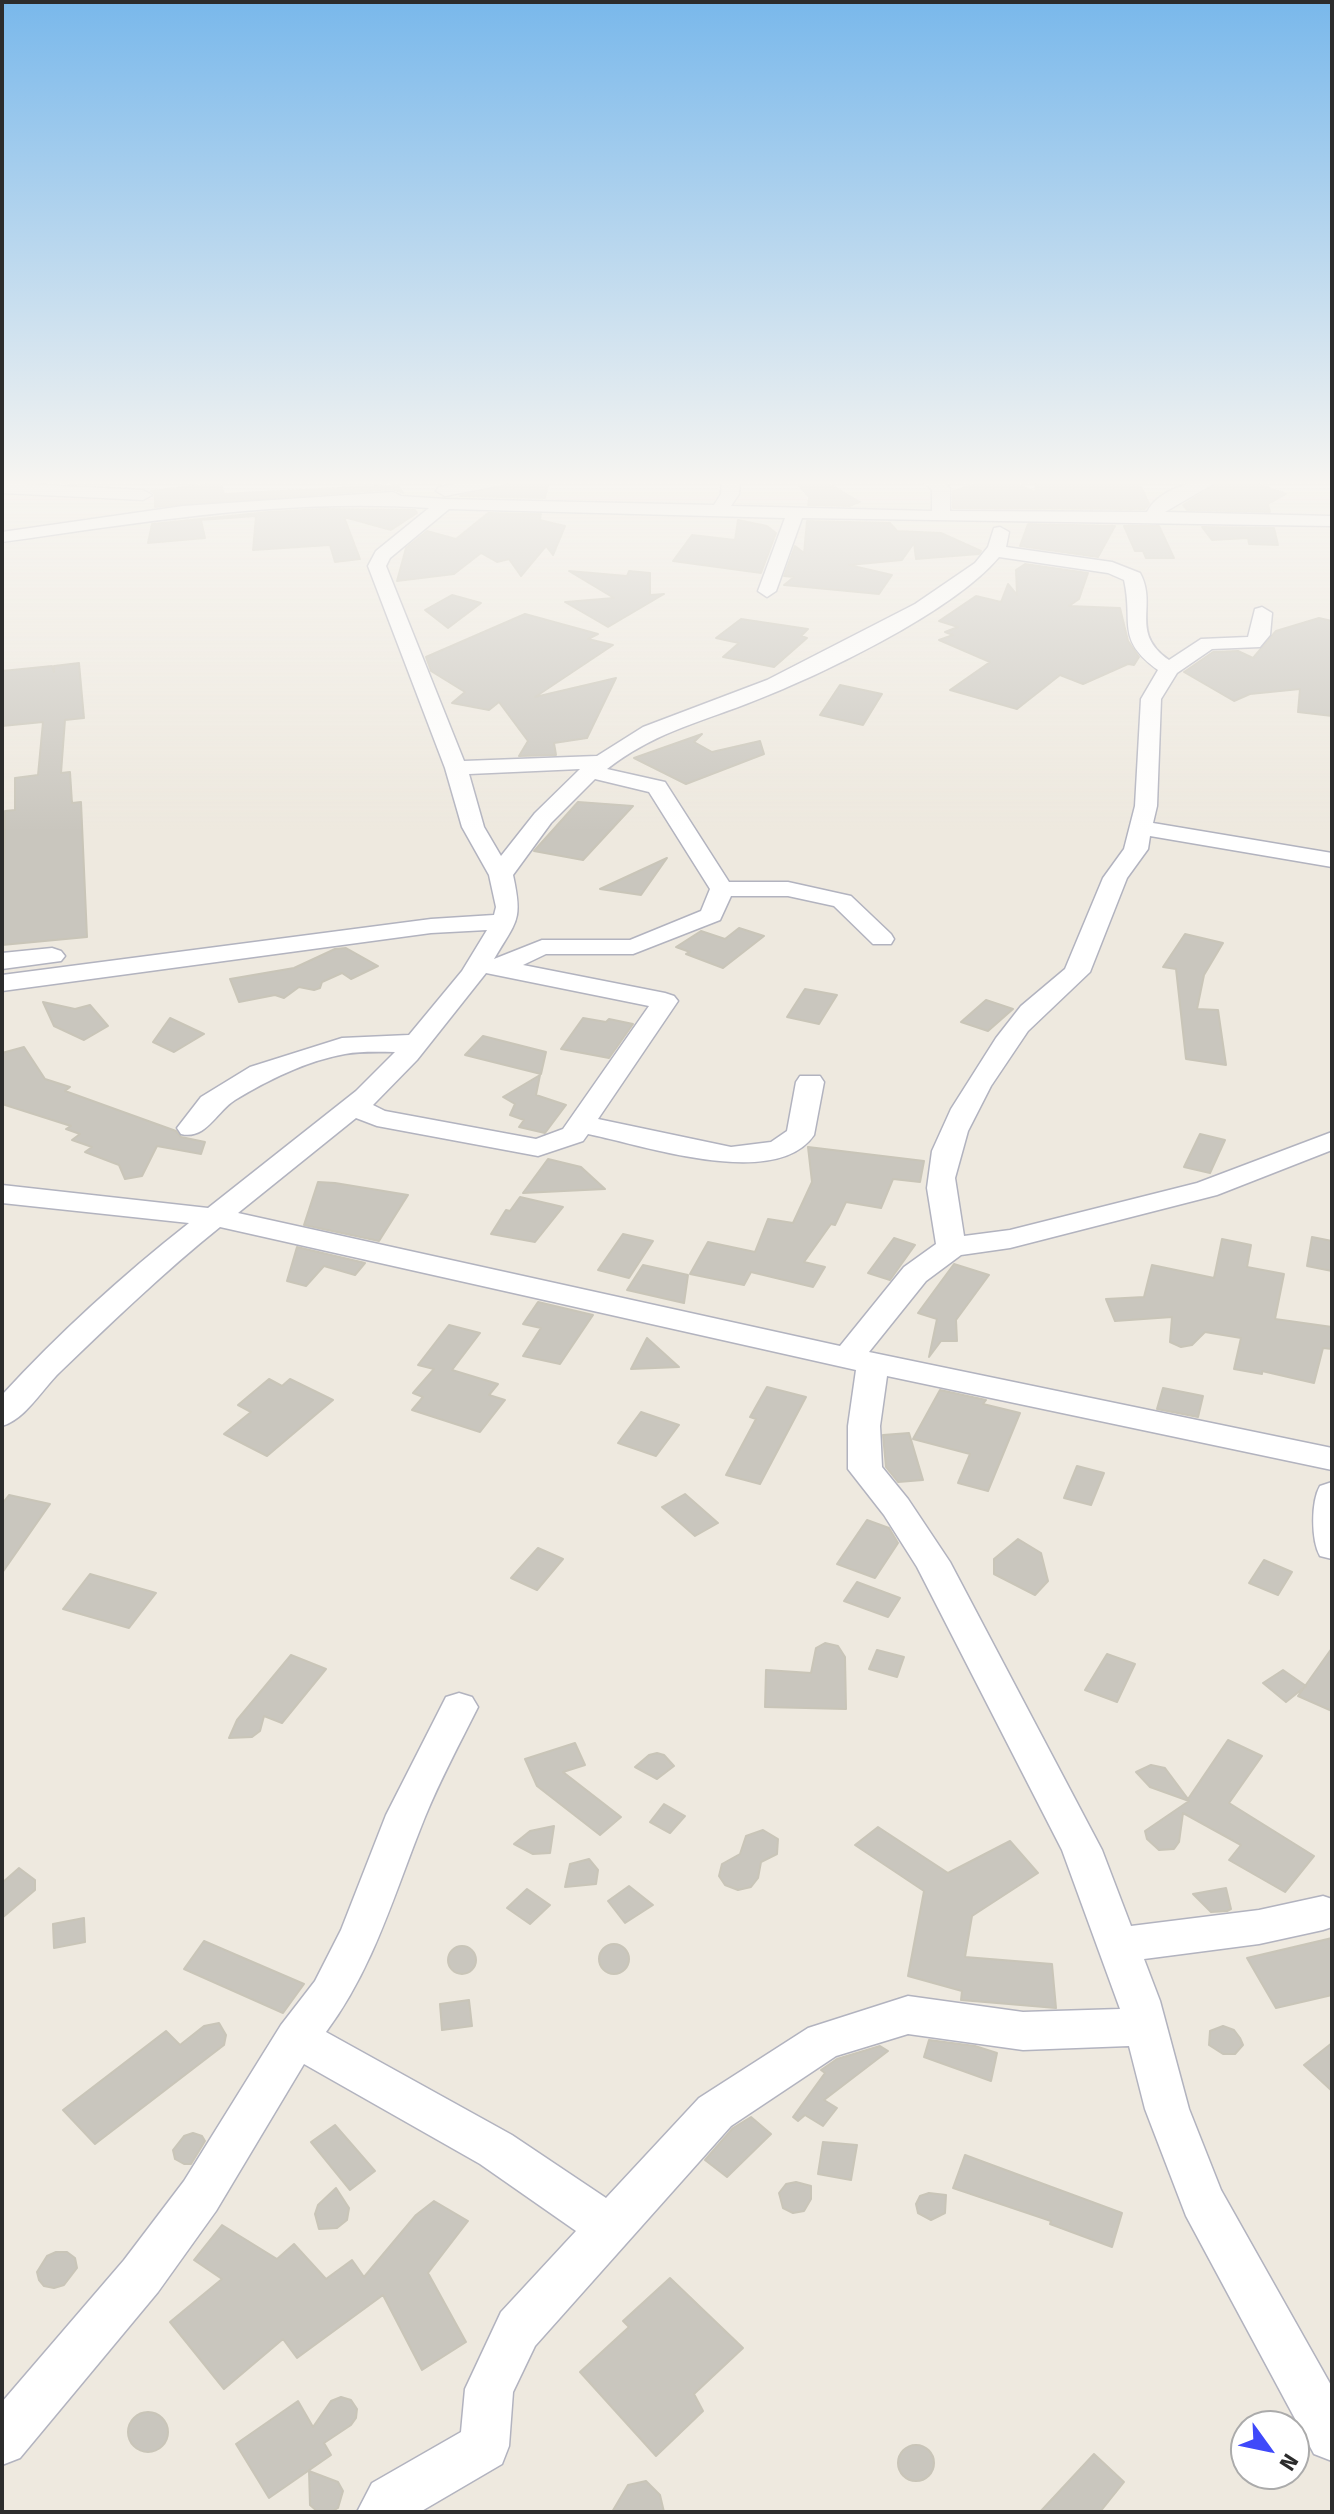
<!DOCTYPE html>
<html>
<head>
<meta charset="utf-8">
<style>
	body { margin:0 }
	#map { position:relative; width:1334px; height:2514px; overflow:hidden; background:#eee9df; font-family:"Fira Sans",sans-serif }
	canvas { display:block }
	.frame { position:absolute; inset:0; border:4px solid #2c2c2c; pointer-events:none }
	.north { position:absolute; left:1230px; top:2410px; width:80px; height:80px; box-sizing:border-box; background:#fff; border:2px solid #ababab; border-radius:50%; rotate:123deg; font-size:22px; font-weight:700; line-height:32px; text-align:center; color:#2c2c2c }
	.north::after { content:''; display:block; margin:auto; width:28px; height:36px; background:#3f49fa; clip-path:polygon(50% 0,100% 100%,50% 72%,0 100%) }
</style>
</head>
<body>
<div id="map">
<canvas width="1334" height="2514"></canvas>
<div class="frame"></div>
<div class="north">N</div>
</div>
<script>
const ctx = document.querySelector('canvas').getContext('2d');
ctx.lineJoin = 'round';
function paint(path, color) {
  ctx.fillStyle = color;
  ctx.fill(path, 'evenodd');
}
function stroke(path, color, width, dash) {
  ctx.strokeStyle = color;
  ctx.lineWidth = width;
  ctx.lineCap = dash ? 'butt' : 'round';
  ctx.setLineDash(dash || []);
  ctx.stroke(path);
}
const building = new Path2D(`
	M528 480H549L545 498 460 496Z
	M822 480 860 502 849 506 808 505 809 497 798 484Z
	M988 480H1008L1035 492 1037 480 1105 484 1138 480 1149 504 1145 509 953 508V491Z
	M1223 480H1246L1286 494 1268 504 1270 512 1187 510 1183 505Z
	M220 483 224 494 398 485 403 493 393 489 155 507V494L151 491Z
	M322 509 415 510 417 513 391 530 344 517 360 559 335 562 330 545 253 550 256 516 201 520 205 538 148 543 152 524 268 512Z
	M488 513 541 514 540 520 565 526 553 555 546 546 521 576 509 559 497 562 481 553 454 574 397 581 406 548 427 531 456 539Z
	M738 520 767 526 776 533 761 573 673 561 692 535 735 540Z
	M807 521 890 523 897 531 941 533 981 551 979 554 916 559 914 543 902 560 849 565 892 575 879 594 784 585 794 577 784 576 795 546 804 553Z
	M1028 524 1115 526 1098 557 1020 546Z
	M1124 526H1159L1174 558H1146L1143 551H1135Z
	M1202 527 1274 528 1278 545 1249 544 1248 538 1212 540Z
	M1025 564 1088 573 1079 599 1069 606 1120 608 1128 641 1139 657 1134 665 1128 664 1083 684 1060 675 1017 709 950 690 990 662 939 640 953 635 945 632 958 627 939 621 976 596 1001 602 1008 584 1017 595 1016 570Z
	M569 571 627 576 629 571 650 573V595L664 594 608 627 565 602 614 598Z
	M452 595 481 603 448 628 425 610Z
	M525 614 598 634 588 639 613 645 535 697 616 678 587 738 554 743 556 755 519 756 528 741 499 702 489 710 452 703 465 692 431 671 426 657Z
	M1319 618 1332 621V716L1298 712 1300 689 1250 694 1234 701 1184 672 1213 652 1238 651 1253 658 1276 631Z
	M741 619 808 629 801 636 807 638 774 667 723 657 739 643 716 638Z
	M79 663 84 718 65 720 61 773 70 772 72 803 81 802 87 937 2 945 5 811 15 810V778L38 775 43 722 2 726V671L52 666 54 672V666Z
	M840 685 882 694 863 725 820 715Z
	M702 734 694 742 712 752 760 741 764 754 686 784 634 758Z
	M578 802 633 806 583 860 534 851Z
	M667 858 641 895 600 889Z
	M739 928 764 936 723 968 686 954 690 952 676 947 701 931 725 939Z
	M1185 934 1223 943 1204 975 1197 1009 1218 1010 1226 1065 1186 1059 1176 969 1163 967Z
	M346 948 378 966 351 979 342 973 322 982 320 988 314 990 299 987 284 998 275 995 239 1002 230 979 294 968 335 949Z
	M805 989 837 995 819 1024 787 1017Z
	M986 1000 1013 1009 988 1031 961 1022Z
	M43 1002 75 1009 90 1005 108 1026 84 1040 54 1026Z
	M170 1018 204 1034 174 1052 153 1042Z
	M583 1018 606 1022 609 1019 633 1024 609 1058 561 1049Z
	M483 1036 546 1052 541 1074 465 1055Z
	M24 1047 45 1079 70 1087 65 1091 176 1131 181 1137 205 1142 201 1154 157 1146 142 1176 125 1179 119 1165 85 1152 92 1147 72 1140 80 1134 66 1129 71 1126 2 1104V1053Z
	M540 1075 536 1095 566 1105 545 1133 519 1127 524 1120 510 1115 515 1104 503 1097Z
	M1200 1134 1225 1140 1210 1173 1184 1167Z
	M808 1147 924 1161 920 1182 893 1179 881 1208 846 1202 835 1225 831 1224 804 1262 825 1267 813 1287 751 1272 744 1285 690 1274 708 1242 755 1252 768 1219 793 1223 812 1182Z
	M548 1159 581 1167 605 1189 523 1193Z
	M318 1182 335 1183 408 1195 379 1241 304 1225Z
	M520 1197 563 1207 535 1242 491 1234 506 1210 510 1211Z
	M623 1234 653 1241 629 1278 598 1270Z
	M1312 1237 1332 1241V1271L1307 1266Z
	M894 1238 915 1245 890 1280 868 1273Z
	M1222 1239 1251 1245 1247 1267 1284 1274 1275 1319 1332 1327V1349L1323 1348 1314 1383 1262 1371V1374L1234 1369 1241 1338 1205 1332 1192 1345 1181 1347 1170 1342 1172 1317 1115 1321 1106 1299 1144 1297 1152 1265 1214 1278Z
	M297 1247 365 1263 355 1275 324 1266 306 1286 287 1281Z
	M954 1264 989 1275 956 1320 957 1341H941L929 1357 937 1319 918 1313Z
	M643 1265 688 1275 684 1303 627 1290Z
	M538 1302 593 1315 560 1364 523 1356 541 1328 523 1324Z
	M449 1325 480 1333 452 1370 498 1384 489 1395 505 1400 480 1432 412 1410 423 1397 413 1393 434 1369 418 1365Z
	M647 1338 679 1367 631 1369Z
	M269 1379 282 1386 290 1379 333 1400 267 1456 224 1434 251 1412 238 1405Z
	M767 1387 806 1397 760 1484 726 1475 756 1419 750 1417Z
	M1163 1388 1203 1396 1198 1417 1157 1409Z
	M940 1390 986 1400 983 1404 1020 1413 988 1491 958 1483 970 1454 913 1439Z
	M641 1412 679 1425 656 1456 618 1443Z
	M909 1433 923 1480 898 1482 886 1467 883 1435Z
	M1077 1466 1104 1473 1091 1505 1064 1498Z
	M685 1494 718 1523 695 1536 662 1507Z
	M9 1495 50 1504 2 1573V1504Z
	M867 1520 889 1528 898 1543 875 1578 837 1564Z
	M1018 1539 1041 1553 1048 1581 1035 1595 994 1574V1559Z
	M538 1548 563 1559 537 1590 511 1578Z
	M1264 1560 1292 1572 1278 1595 1249 1583Z
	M90 1574 156 1593 129 1628 63 1609Z
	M857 1582 900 1598 888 1617 844 1601Z
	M825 1643 838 1646 845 1657 846 1709 765 1707 766 1670 811 1673 816 1648Z
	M1332 1648V1711L1298 1696Z
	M877 1650 904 1657 897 1677 869 1669Z
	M1107 1654 1135 1664 1117 1702 1085 1690Z
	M291 1655 326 1669 282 1723 264 1716 260 1731 252 1737 229 1738 237 1720Z
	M1283 1670 1306 1686 1286 1702 1263 1683Z
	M1228 1740 1262 1756 1229 1803 1314 1856 1285 1892 1229 1860 1241 1845 1183 1813 1179 1842 1174 1849 1159 1850 1147 1839 1145 1831 1189 1801 1150 1787 1136 1772 1151 1765 1165 1768 1188 1799Z
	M575 1743 585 1765 563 1772 621 1817 600 1835 537 1786 525 1759Z
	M657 1753 664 1755 674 1766 657 1779 635 1767 649 1755Z
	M664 1804 685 1816 670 1833 650 1822Z
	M554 1826 550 1853 533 1854 514 1844 530 1831Z
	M878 1827 948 1873 1010 1841 1038 1873 972 1916 965 1957 1052 1964 1056 2008 961 2000 962 1991 908 1976 924 1891 855 1845Z
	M763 1830 778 1839 777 1854 761 1862 758 1878 751 1887 738 1890 725 1885 719 1876 722 1864 740 1854 746 1836Z
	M589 1859 598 1870 596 1884 565 1887 570 1864Z
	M19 1868 35 1880V1890L2 1918V1883Z
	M629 1886 653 1905 625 1923 608 1901Z
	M1226 1888 1231 1909 1227 1911 1211 1912 1193 1894Z
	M527 1889 550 1905 530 1924 507 1908Z
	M84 1918 85 1942 54 1948 53 1924Z
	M1332 1938V1995L1276 2008 1247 1958Z
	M204 1941 304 1984 283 2013 184 1969Z
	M599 1959a15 15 0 1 1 30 0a15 15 0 1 1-30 0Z
	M448 1960a14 14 0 1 1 28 0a14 14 0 1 1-28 0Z
	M469 2000 472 2026 442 2030 440 2004Z
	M219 2023 226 2035 224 2045 95 2144 63 2110 166 2031 180 2045 204 2026Z
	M1223 2026 1234 2030 1240 2038 1243 2045 1235 2054H1223L1209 2045 1210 2031Z
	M929 2040 975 2046 997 2053 991 2081 924 2057Z
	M1332 2043V2091L1304 2065Z
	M880 2046 888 2051 824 2100 837 2108 823 2126 805 2115 798 2121 793 2117 825 2073 821 2070 837 2059Z
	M751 2117 771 2134 727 2177 705 2160 733 2128Z
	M335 2125 375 2171 350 2190 311 2142Z
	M193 2133 202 2136 205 2141 191 2164H184L175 2159 173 2150 184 2136Z
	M823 2142 857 2145 851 2180 818 2174Z
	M965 2155 1122 2213 1112 2247 1050 2224 1051 2221 953 2188Z
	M796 2182 811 2186V2199L804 2211 793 2213 783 2208 779 2193 786 2184Z
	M336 2188 349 2208 347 2220 337 2228 319 2229 315 2214 318 2205Z
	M929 2193 946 2195 945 2213 931 2220 918 2213 916 2204 920 2196Z
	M434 2201 468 2221 428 2273 466 2342 422 2370 383 2295 297 2358 283 2339 224 2389 170 2322 222 2279 194 2260 222 2225 277 2259 294 2244 326 2279 352 2260 364 2277 416 2215Z
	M56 2252H67L75 2258 77 2268 64 2285 54 2288 44 2286 39 2280 37 2272 47 2256Z
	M670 2278 743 2348 694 2394 703 2411 656 2456 580 2372 629 2327 623 2321Z
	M341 2397 351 2400 357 2409 356 2418 351 2425 324 2443 331 2455 269 2498 236 2444 298 2401 313 2427 331 2401Z
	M128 2432a20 20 0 1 1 40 0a20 20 0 1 1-40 0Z
	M898 2463a18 18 0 1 1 36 0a18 18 0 1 1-36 0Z
	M1094 2454 1124 2482 1100 2512H1040Z
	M309 2471 338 2482 343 2491 338 2508 331 2512H318L310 2505Z
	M646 2481 660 2495 664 2512H612L628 2485Z`);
paint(building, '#c9c6be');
stroke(building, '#c9c5b8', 2);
const minor = new Path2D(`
	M474 480H510L502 485 445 496 436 491 439 487Z
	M722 480H740L739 494 731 506 932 511V490L922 480H941L950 488V511L1147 512C1159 488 1196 480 1220 480L1165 512 1332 516V526L802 518 776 591 767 597 758 591 785 518 449 509 390 558 386 566 464 761 597 756 643 727 767 680 915 604 975 563 988 547 994 528 1000 527 1009 532 1006 547 1112 562 1140 573C1158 606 1129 632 1169 660L1201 639 1248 637 1255 609 1262 607 1272 613 1270 635 1260 647 1212 649 1177 673 1161 699 1157 806 1153 823 1332 853V867L1150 836 1148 849 1127 878 1090 972 1028 1031 991 1086 968 1131 955 1178 964 1236 1010 1230 1197 1183 1332 1132V1150L1217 1195 1010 1248 961 1255 926 1281 869 1352 1332 1448V1470L887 1376 880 1426 882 1467 908 1499 950 1562 1102 1850 1131 1926 1259 1910 1323 1896 1332 1899V1927L1323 1930 1259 1944 1144 1959 1160 2001 1189 2109 1221 2190 1332 2387V2461L1314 2454 1186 2216 1145 2109 1129 2046 1023 2050 908 2034 836 2056 731 2126 535 2346 513 2392 509 2446 502 2464 420 2512H357L372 2483 461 2432 465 2389 501 2312 576 2231 480 2164 304 2064 216 2211 158 2292 20 2458 2 2465V2402L124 2260 184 2181 281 2025 315 1981 341 1930 386 1815 446 1697 459 1693 472 1697 478 1707C460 1743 440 1780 425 1817 395 1891 374 1968 326 2032L512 2135 606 2198 699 2098 808 2028 908 1996 1023 2012 1120 2009 1062 1850 917 1567 884 1515 848 1469V1426L856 1370 220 1227C164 1272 112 1322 60 1372 42 1389 26 1419 2 1426V1395C59 1333 123 1275 189 1223L2 1203V1185L208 1208 356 1091 395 1052C379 1052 361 1051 345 1054 306 1061 268 1080 235 1100 216 1112 206 1140 181 1134L177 1128 201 1097 250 1067 342 1038 409 1035 462 971 487 930 431 933 2 991V975L431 919 494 915 496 907 489 875 462 827 445 768 368 566 376 551 429 508C286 498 143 522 2 542V532L183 506 393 492 401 496 445 499 714 505 721 494ZM999 557 1108 573 1124 580C1134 623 1115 639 1158 670L1141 699 1135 806 1124 849 1103 878 1065 969 1021 1006 996 1038 951 1109 932 1151 927 1188 936 1244 904 1267 840 1346 238 1213 356 1118 377 1126 538 1156 583 1141 588 1134C643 1145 776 1191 814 1135L824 1082 820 1076H800L796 1082 787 1131 771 1142 731 1147 598 1119 678 1001 674 996 665 993 523 965 546 954H633L720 920 731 896H788L834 906 873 944H891L894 939 891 934 851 896 788 882H729L665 782 607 769C652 734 694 724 746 704 815 678 952 613 999 557ZM580 769 535 813 501 856 484 827 469 774ZM595 779 649 792 710 889 701 911 630 940H542L494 959C517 920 523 921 513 875L551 823ZM486 973 649 1006 563 1129 536 1139 385 1111 373 1105 417 1060Z
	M2 483 143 490 152 495 143 500 2 493Z
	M52 948 61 951 65 956 61 961 2 969V953Z
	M1332 1482V1559L1320 1556C1311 1540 1311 1501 1320 1486Z`);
stroke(minor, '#b2b3bf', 3);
paint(minor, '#fff');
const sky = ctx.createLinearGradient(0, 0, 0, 832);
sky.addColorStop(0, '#79b8eb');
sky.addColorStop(0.58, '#f7f5f1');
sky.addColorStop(1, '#f7f5f100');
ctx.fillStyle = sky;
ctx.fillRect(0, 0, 1334, 832);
</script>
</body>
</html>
